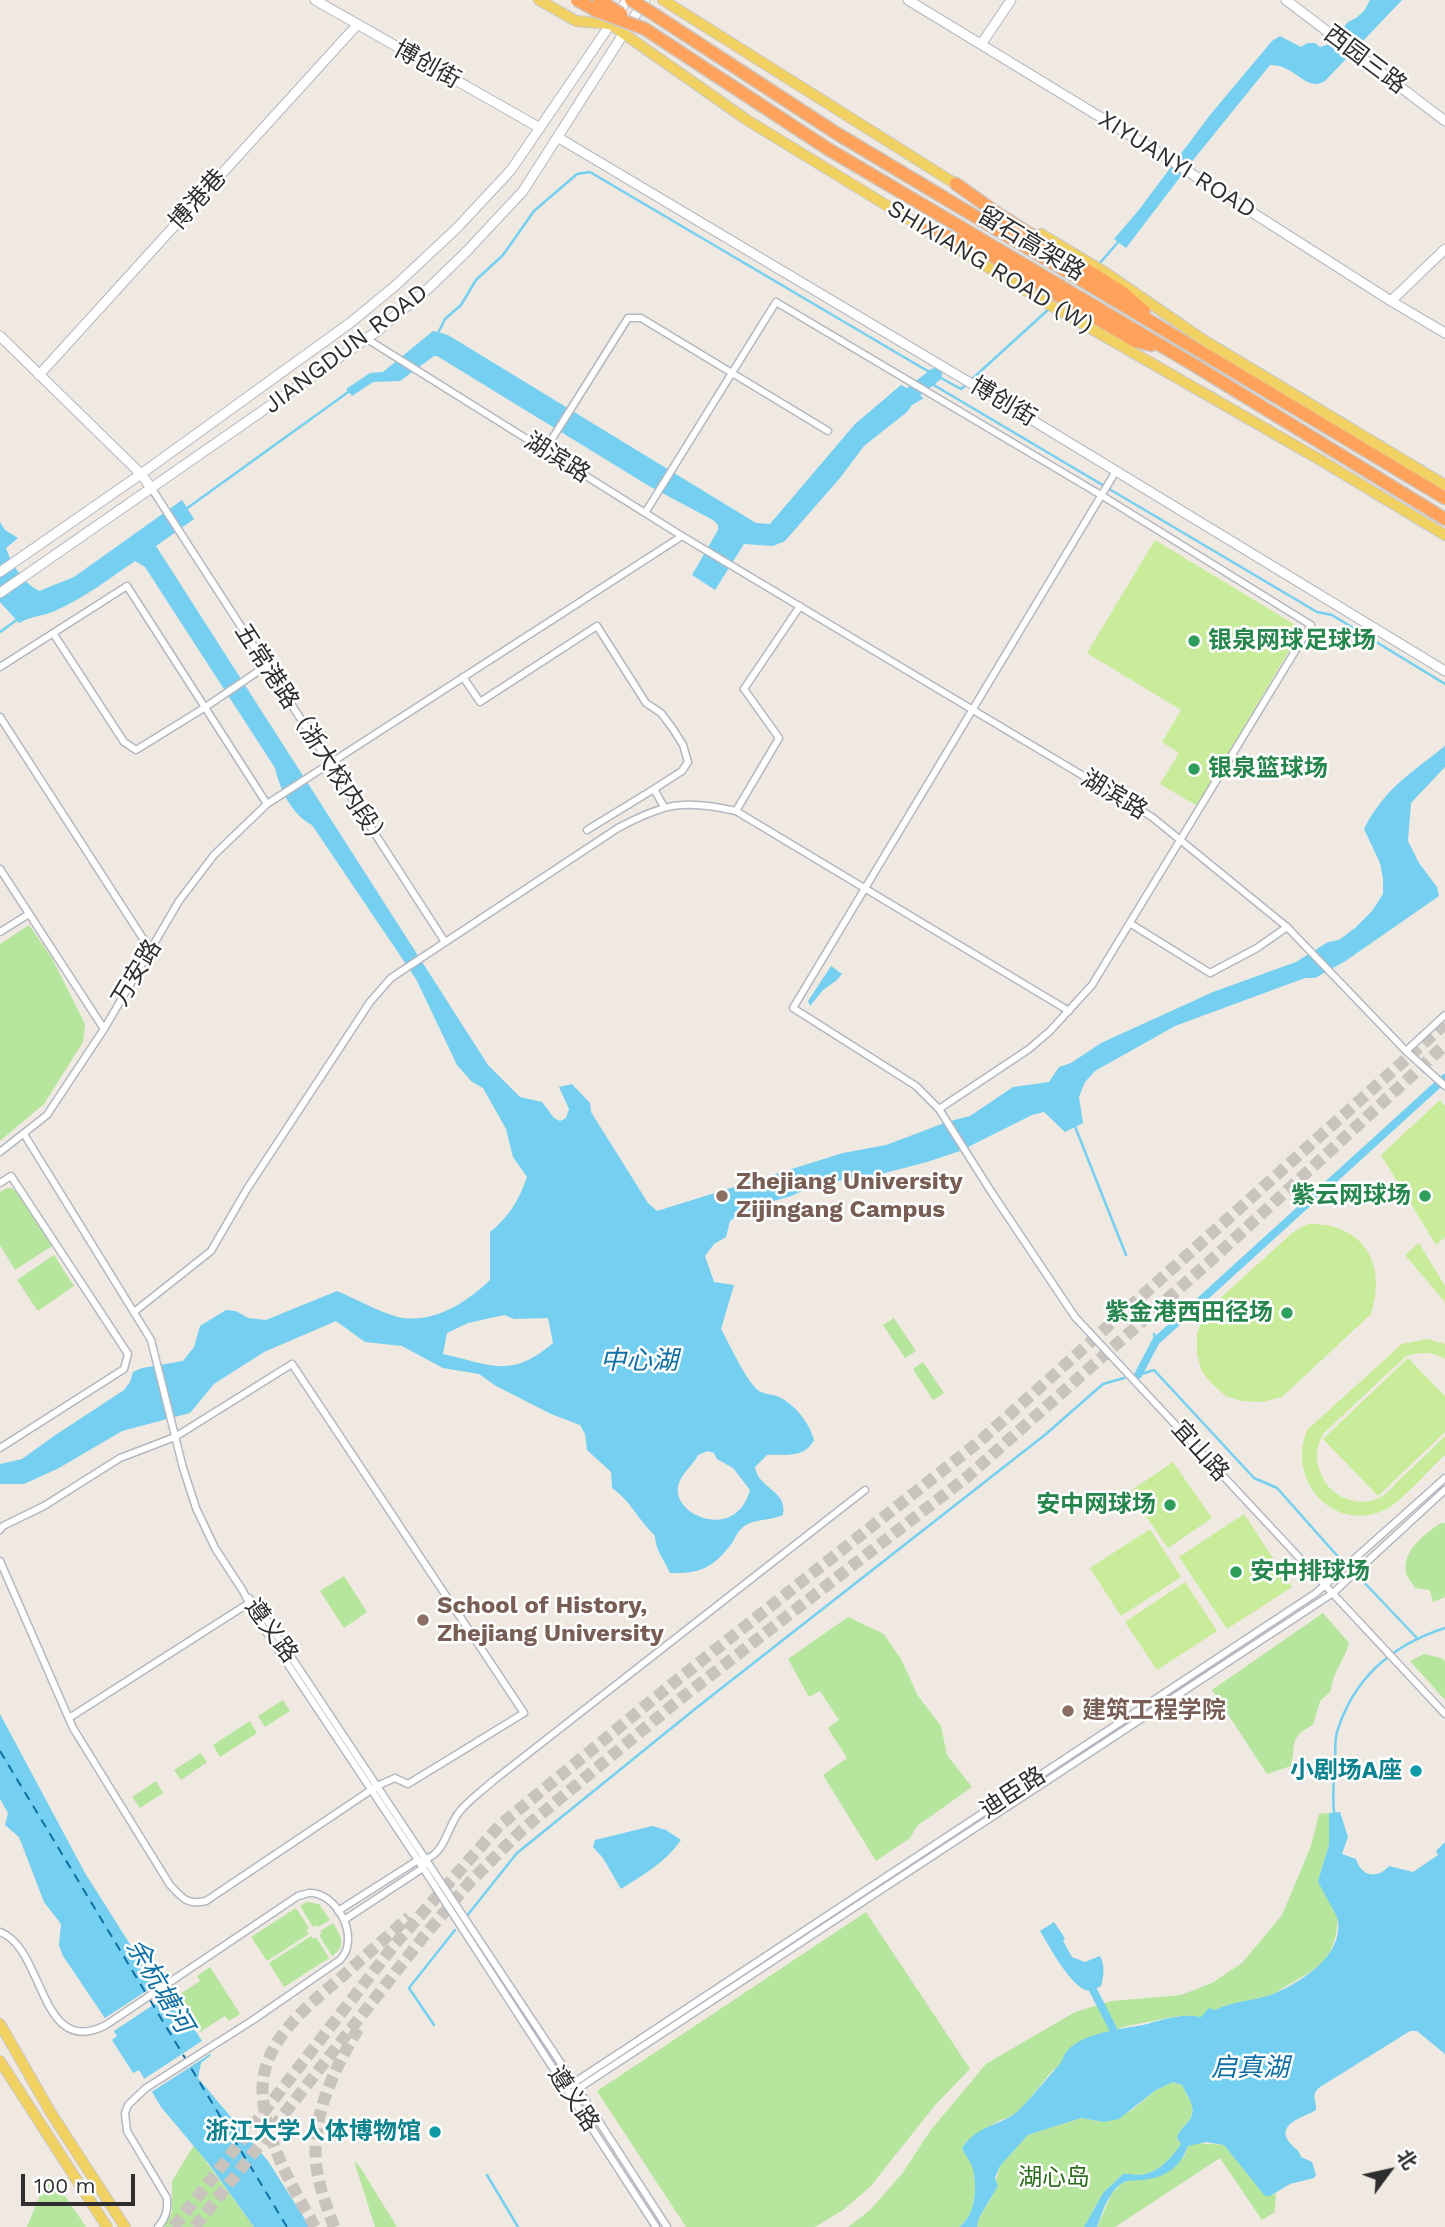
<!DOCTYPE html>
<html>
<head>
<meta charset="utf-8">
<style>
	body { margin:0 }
	#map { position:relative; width:1445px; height:2227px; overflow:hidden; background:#efe9e1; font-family:"Work Sans","Noto Sans SC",sans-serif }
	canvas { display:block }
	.north { position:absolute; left:1354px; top:2136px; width:70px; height:70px; -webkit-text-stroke:5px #fff; paint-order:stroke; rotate:57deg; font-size:19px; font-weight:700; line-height:28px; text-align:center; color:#2e2e2e }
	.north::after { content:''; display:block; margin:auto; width:24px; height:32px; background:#2e2e2e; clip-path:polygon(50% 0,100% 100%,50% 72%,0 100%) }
	.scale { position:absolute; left:21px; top:2174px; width:114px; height:32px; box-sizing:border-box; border:4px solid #2e2e2e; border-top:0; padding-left:9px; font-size:21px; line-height:24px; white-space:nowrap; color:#2e2e2e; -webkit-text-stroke:5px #fff; paint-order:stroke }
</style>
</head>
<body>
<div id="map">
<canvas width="1445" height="2227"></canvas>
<div class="north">北</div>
<div class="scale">100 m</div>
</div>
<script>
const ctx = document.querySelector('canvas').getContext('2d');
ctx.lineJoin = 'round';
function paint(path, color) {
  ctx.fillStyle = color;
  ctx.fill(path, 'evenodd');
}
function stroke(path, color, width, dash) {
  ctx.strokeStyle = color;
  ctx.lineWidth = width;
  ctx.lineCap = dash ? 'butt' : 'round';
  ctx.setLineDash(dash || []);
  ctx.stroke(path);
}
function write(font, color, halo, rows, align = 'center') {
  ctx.font = font + ' "Work Sans","Noto Sans SC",sans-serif';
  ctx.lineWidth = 5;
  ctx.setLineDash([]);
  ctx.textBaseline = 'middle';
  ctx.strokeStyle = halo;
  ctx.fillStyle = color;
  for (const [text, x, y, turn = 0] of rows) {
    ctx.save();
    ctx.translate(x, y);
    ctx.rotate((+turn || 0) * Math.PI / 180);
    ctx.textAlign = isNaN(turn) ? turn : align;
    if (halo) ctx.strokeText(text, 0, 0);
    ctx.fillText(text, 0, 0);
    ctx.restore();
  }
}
paint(new Path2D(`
	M29 925 52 958 85 1024 83 1042 44 1104 0 1141V944Z
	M7 1188H12L19 1194 52 1246 15 1270 0 1245V1192Z
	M54 1255 74 1286 38 1311 17 1280Z
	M894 1318 916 1351 905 1358 883 1325Z
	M923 1362 944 1393 933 1400 913 1369Z
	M1441 1523H1445V1597L1433 1602 1430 1590 1415 1588C1413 1584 1407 1577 1406 1573 1402 1550 1425 1534 1441 1523Z
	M344 1576 367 1612 344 1628 320 1591Z
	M1323 1613 1349 1643C1344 1662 1333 1670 1331 1691L1320 1701 1313 1725C1289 1737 1296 1744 1291 1766L1267 1774 1212 1690Z
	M848 1617 884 1634 902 1661 918 1696 941 1726 947 1755 972 1787 917 1826 910 1838 876 1861 823 1775 847 1758 828 1728 839 1720 820 1691 809 1697 788 1659Z
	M1424 1654 1441 1658 1445 1661V1700L1410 1661Z
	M283 1700 290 1711 265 1727 258 1716Z
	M250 1721 257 1733 220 1757 213 1745Z
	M201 1753 207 1762 181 1780 174 1770Z
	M156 1781 163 1793 140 1808 132 1797Z
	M1329 1813V1845L1318 1881 1338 1919 1336 1935 1331 1950 1324 1961 1312 1971 1271 1995 1224 2006 1201 2017 1178 2016 1127 2026 1089 2038 1067 2051 1061 2064 1052 2071 1022 2108 1010 2117 998 2121 966 2142 962 2148C965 2155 971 2161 973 2168 977 2187 976 2216 959 2227H848L869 2211 902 2174 930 2131 986 2064 1075 2012 1112 2001 1181 1995 1212 1983 1242 1963 1282 1915 1311 1846 1319 1814Z
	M307 1902 319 1904 330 1920 318 1927 316 1925 313 1927 300 1906Z
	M296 1908 309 1928 306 1930 309 1934 267 1961 251 1937Z
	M866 1912 970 2069 936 2104 870 2187 843 2210 815 2227H686L597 2091Z
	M333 1923C341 1936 347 1946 332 1956L319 1935 322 1933 320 1931Z
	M311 1936 313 1939 316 1937 329 1958 284 1987 269 1963Z
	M210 1967 240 2014 229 2021 225 2016 200 2032 177 1996 200 1981 197 1976Z
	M1173 2082 1182 2085C1188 2098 1199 2110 1187 2123 1182 2129 1179 2131 1177 2138L1181 2144C1170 2159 1160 2172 1140 2175 1134 2175 1130 2173 1123 2174L1103 2193 1084 2227H977L979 2218 992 2197 1000 2166 1028 2135 1081 2118 1104 2122 1131 2111 1156 2090Z
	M1197 2143 1224 2145 1260 2189 1270 2196 1276 2193 1275 2212 1262 2220 1220 2158 1115 2227H1097L1112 2193 1122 2183 1131 2180H1141L1184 2157 1188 2146Z
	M194 2145 254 2227H164L172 2212V2181Z
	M354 2161 360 2167 397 2227H375Z
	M53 2178 86 2227H27L40 2195Z`), '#b6e59e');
paint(new Path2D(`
	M1155 540 1302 629 1197 806 1160 784 1179 753 1162 742 1181 710 1087 653Z
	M1440 1100 1445 1106V1237L1436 1245 1381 1155Z
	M1308 1224C1364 1223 1387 1264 1371 1314L1282 1397 1261 1402 1242 1401 1226 1396 1213 1385 1202 1372 1197 1354V1334L1204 1313 1292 1233Z
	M1419 1243 1445 1286V1302L1405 1255Z
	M1427 1339 1445 1344V1359C1433 1351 1418 1352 1405 1357L1323 1434C1314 1450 1315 1464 1324 1480 1334 1499 1363 1508 1381 1497 1387 1494 1393 1487 1397 1482 1413 1467 1429 1452 1445 1436V1455C1432 1467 1399 1504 1385 1510 1332 1534 1285 1478 1308 1429L1402 1344Z
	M1408 1358 1445 1396V1432L1378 1496 1323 1439Z
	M1173 1462 1212 1518 1168 1548 1129 1492Z
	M1244 1514 1292 1587 1227 1629 1179 1557Z
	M1150 1529 1181 1577 1121 1616 1090 1568Z
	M1185 1582 1217 1631 1157 1670 1125 1622Z`), '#c9ec9a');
paint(new Path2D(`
	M1370 0H1402L1325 81C1306 93 1295 64 1270 65L1194 159 1126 248 1114 239 1138 211 1210 115 1272 41 1280 36 1301 47 1307 43H1315L1320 47 1330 44 1348 22 1356 18 1364 11Z
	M433 331 448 335 756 523 770 524 855 424 901 385 924 398 912 405 907 412 864 446 840 478 785 541 773 546 744 544 715 590 692 575 718 530V525L713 520 649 486 437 356H434L400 381 373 382 352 396 346 389 370 373 383 372Z
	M182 500 194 519 156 546 488 1065 520 1097 542 1102 554 1118 560 1121 566 1118 569 1109 559 1087 572 1084 590 1103 591 1112 648 1203 657 1211 843 1153 886 1145 947 1122 970 1116 1013 1087 1049 1082 1059 1067 1071 1063 1101 1043 1213 992 1296 962 1328 942 1339 940 1355 928 1372 911 1383 894V879L1380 863 1364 829C1385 788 1410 774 1445 746V767L1411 803 1408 841 1419 863 1437 887 1439 896 1344 962 1315 978H1305L1175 1026 1095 1071 1085 1082 1079 1097 1083 1123 1065 1132 1044 1112 1032 1115 960 1151 927 1162 881 1174 818 1184 791 1196 763 1204 754 1211H743L730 1221 726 1237 714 1244 705 1256 714 1282 734 1285 721 1329C729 1343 747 1383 759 1391 766 1395 774 1394 781 1398 796 1406 810 1424 814 1440 804 1459 785 1454 767 1455L755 1467C758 1489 788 1490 783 1515 770 1521 752 1518 741 1529 737 1532 735 1539 732 1543 714 1567 701 1574 670 1573 664 1559 656 1552 655 1536 639 1521 630 1500 612 1488L611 1472 587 1450 585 1434 580 1425 551 1414 496 1386 479 1374 443 1368 402 1346 365 1342 336 1321 264 1352 214 1384 190 1413 122 1431 59 1468 24 1484H0V1464L22 1459 54 1436 124 1390 130 1382 133 1372 142 1368 183 1361 194 1347 200 1326 226 1310 236 1311 248 1318 266 1320 337 1291C354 1298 387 1316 403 1318 437 1322 467 1302 490 1280V1232C509 1217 519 1200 527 1177L513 1157 506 1129 483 1088 472 1082 457 1065 416 979 312 825C292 815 280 790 275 768L145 567 135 561C109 579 84 598 55 611 43 616 31 616 19 623L0 602V522L5 530 18 538 6 548C11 564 24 583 39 591L74 577ZM504 1315 514 1319 548 1318 553 1343C511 1379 492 1365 443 1354L447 1333 468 1323ZM708 1451 714 1453 717 1459 733 1468 750 1490C736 1542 673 1516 678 1487 680 1474 693 1466 698 1455Z
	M831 966 842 974 837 980 823 990 810 1006 808 1001Z
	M0 1714 85 1873 152 1979H162L211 2055 201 2063 198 2078 268 2161 310 2227H254L208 2163 161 2107 139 2070 133 2073 112 2040 117 2036 63 1956 59 1945 61 1924 44 1902 19 1837 5 1825 8 1813 0 1799Z
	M1340 1812 1348 1837 1342 1854 1356 1859C1361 1876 1377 1880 1389 1866L1413 1872 1438 1855 1436 1851 1445 1842V2054L1417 2031H1410L1320 2087C1310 2095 1317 2100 1316 2110 1305 2117 1273 2124 1291 2144 1296 2150 1299 2149 1301 2157L1312 2162 1316 2175 1314 2178 1290 2184 1270 2196H1265L1224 2145 1206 2142 1188 2146C1180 2168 1166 2177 1143 2180 1135 2181 1128 2179 1121 2184 1109 2192 1101 2214 1097 2227H1084L1103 2193 1123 2174C1130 2173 1134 2175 1140 2175 1160 2172 1170 2159 1181 2144L1177 2138C1179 2131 1182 2129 1187 2123 1199 2111 1189 2099 1182 2085L1173 2082 1156 2090 1119 2119 1104 2122 1081 2118 1028 2135 1000 2166 995 2178 998 2186 979 2218 977 2227H959C976 2216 977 2187 973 2169 971 2162 965 2155 962 2148 978 2124 1002 2126 1019 2110 1033 2096 1046 2079 1059 2065 1063 2061 1063 2055 1067 2051 1082 2033 1121 2029 1143 2025 1163 2020 1180 2013 1201 2017L1209 2008 1215 2010C1233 2001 1254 2001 1273 1994 1301 1982 1343 1957 1338 1920 1336 1913 1322 1891 1318 1881L1329 1845V1813Z
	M652 1826 666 1830 681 1840C666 1862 643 1875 621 1889L603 1858 593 1847 595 1840Z
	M1054 1922 1065 1938 1063 1941 1072 1957 1085 1962 1100 1956C1105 1965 1104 1976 1101 1986 1096 1988 1091 1992 1085 1990 1069 1983 1049 1946 1040 1931Z`), '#75cff0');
paint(new Path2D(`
	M166 1978 174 1991 111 2033 102 2020Z
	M205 2039 213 2052 150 2093 141 2081Z`), '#efe9e1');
stroke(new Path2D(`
	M1099 264 1120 240
	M438 333 445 319 461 305 476 280 503 255 534 211 577 174 590 172 919 366 961 389 967 384
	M972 379 1050 308
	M927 381 1317 612 1332 615 1445 684
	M186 509 351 390
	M0 632 18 619
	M1074 1124 1126 1255
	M1154 1334 1156 1341
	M1138 1375 1154 1370 1254 1478 1277 1488 1341 1560
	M1358 1576 1416 1637
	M1334 1812C1332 1796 1334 1781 1335 1764 1336 1754 1334 1742 1337 1732 1354 1677 1392 1645 1445 1628
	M466 1917 517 1853 700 1705 1046 1434 1103 1384 1124 1378
	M434 2025 409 1988 455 1930
	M487 2175 518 2227`), '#75cff0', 2.5);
stroke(new Path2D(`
	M1138 1375 1156 1341 1445 1078
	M1093 1990 1113 2029`), '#75cff0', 8);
stroke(new Path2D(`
	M898 404 935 375`), '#75cff0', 14);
stroke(new Path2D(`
	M0 1751 147 1995
	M150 2000 287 2227`), '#0d6fa3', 2, [9, 7]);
stroke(new Path2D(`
	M174 2227 395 1944 500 1825 672 1684 980 1441 1445 1024
	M195 2227 424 1936 470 1882 522 1830 680 1699 967 1477 1218 1254 1445 1045
	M315 2227C293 2188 267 2144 263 2099 257 2043 308 2006 345 1974 366 1955 388 1936 409 1917
	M334 2227C327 2207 318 2185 316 2163 312 2114 334 2070 358 2029`), '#c8c4bd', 12, [12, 6]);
const street = new Path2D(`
	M367 339 682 536 1152 817 1287 927 1406 1051 1445 1086
	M545 450 628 318H641L828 431
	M1116 471 793 1008 916 1086 939 1109 992 1193 1075 1317 1445 1714
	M152 489 445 942
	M645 513 776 302 1101 495 1311 625 1092 985 1050 1031 1029 1049 939 1109
	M53 633 124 742 136 750 204 708 266 666
	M0 667 127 586 267 804
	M463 677 480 702 597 626 646 703 661 713 673 729 683 745 688 762 682 771 654 789 664 807
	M0 717 151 951
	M736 811 779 738 744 689 800 606
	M587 830 654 789
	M0 869 104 1029
	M1131 924 1210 973 1257 948 1287 927
	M0 932 29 914
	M1406 1051 1445 1015
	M24 1134 151 1340 183 1468 196 1508 215 1548 243 1591 255 1615 418 1860 656 2227
	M0 1152 47 1115 104 1029 179 901 214 855 267 804 682 536
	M0 1183 11 1176 128 1354 124 1369 0 1448
	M134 1312 211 1251 247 1189 370 1002 391 978 618 828C665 803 684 799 736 811L1069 1011
	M0 1530 3 1526 44 1506 120 1458 175 1437 292 1364 524 1713 408 1784 395 1778 377 1786 206 1901C187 1905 183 1899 170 1885L73 1728 0 1561
	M249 1598 264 1616 578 2089 667 2227
	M69 1718 249 1603
	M338 1911 418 1860C445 1860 446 1827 460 1811 469 1800 482 1791 493 1781L865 1490
	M344 1920 423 1868 424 1865
	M0 1932C45 1948 39 2060 106 2025L298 1896C302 1895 305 1894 309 1893 335 1891 362 1937 340 1960L253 2020 146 2088 128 2105 125 2113 127 2131 167 2198C168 2210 166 2218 158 2227
	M566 2088 1316 1593 1445 1478
	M570 2094 1333 1593 1445 1490`);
const secondary = new Path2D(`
	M315 0 540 128
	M908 0 1156 151 1391 301 1445 333
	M1286 0 1445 121
	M982 43 1011 0
	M559 138 1009 406 1445 671
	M1391 301 1445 249
	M0 336 141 474 152 489
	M39 375 357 25
	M0 572 141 474 350 323 395 286 457 228 511 170 627 0
	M0 593 376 332 430 287 467 251 523 191 645 0`);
const primary = new Path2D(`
	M539 0 576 21 610 24 747 120 1043 301 1322 461 1445 535
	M663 0 962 188
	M1041 234 1106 273 1205 341 1445 485
	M0 2024 51 2113 125 2227
	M0 2061 107 2227`);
const highway = new Path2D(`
	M655 15 836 133 1445 498
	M645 29 828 149 1194 365 1445 519
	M956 184 998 214 1122 292 1144 311
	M928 230 981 249 1135 341 1151 345`);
stroke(street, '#b4b7c1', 9);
stroke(secondary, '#b4b7c1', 11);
stroke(primary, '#c9c9c9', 12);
stroke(highway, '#c9c9c9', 15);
stroke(street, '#fff', 6);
stroke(secondary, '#fff', 9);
stroke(primary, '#f2d163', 10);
stroke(highway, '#ffa35c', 12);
const highwayBridge = new Path2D(`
	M577 0 597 11 645 29
	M599 0 621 14
	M631 0 655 15`);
stroke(highwayBridge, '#c9c9c9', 15, []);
stroke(highwayBridge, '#ffa35c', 12);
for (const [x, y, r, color] of [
	[1194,641,7,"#2e9e5b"],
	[1194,769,7,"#2e9e5b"],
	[722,1196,7,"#8d6e63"],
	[1425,1196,7,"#2e9e5b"],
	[1287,1313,7,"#2e9e5b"],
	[1170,1505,7,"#2e9e5b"],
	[1236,1572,7,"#2e9e5b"],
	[423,1620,7,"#8d6e63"],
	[1068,1711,7,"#8d6e63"],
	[1416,1771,7,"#0f9aa8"],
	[435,2132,7,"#0f9aa8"]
]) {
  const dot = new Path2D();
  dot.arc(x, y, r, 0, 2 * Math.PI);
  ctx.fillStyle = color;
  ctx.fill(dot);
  stroke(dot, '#fff', 2.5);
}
write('24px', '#2e2e2e', '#fff', [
	["西园三路",1365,60,37],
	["博创街",427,65,29],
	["XIYUANYI ROAD",1177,165,32],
	["博港巷",198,200,-48],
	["留石高架路",1031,244,31],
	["SHIXIANG ROAD (W)",990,267,31],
	["JIANGDUN ROAD",346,349,-37],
	["博创街",1003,402,31],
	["湖滨路",557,458,32],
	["五常港路（浙大校内段）",312,737,57],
	["湖滨路",1114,795,31],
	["万安路",137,973,-59],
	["宜山路",1200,1451,48],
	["遵义路",271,1631,54],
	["迪臣路",1013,1793,-33],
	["遵义路",573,2099,57]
]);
write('bold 24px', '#27864d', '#fff', [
	["银泉网球足球场",1208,641],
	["银泉篮球场",1208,769],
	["紫云网球场",1411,1196,"right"],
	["紫金港西田径场",1273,1313,"right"],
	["安中网球场",1156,1505,"right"],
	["安中排球场",1250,1572]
], 'left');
write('bold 24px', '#785e54', '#fff', [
	["Zhejiang University",736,1182],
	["Zijingang Campus",736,1210],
	["School of History,",437,1606],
	["Zhejiang University",437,1634],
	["建筑工程学院",1082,1711]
], 'left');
write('bold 24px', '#0d838f', '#fff', [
	["小剧场A座",1402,1771],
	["浙江大学人体博物馆",421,2132]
], 'right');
write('24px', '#2c6e1b', '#fff', [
	["湖心岛",1054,2178]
]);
write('italic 26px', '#0d6fa3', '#fff', [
	["中心湖",639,1361],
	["余杭塘河",159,1986,59],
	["启真湖",1250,2068]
]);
</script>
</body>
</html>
